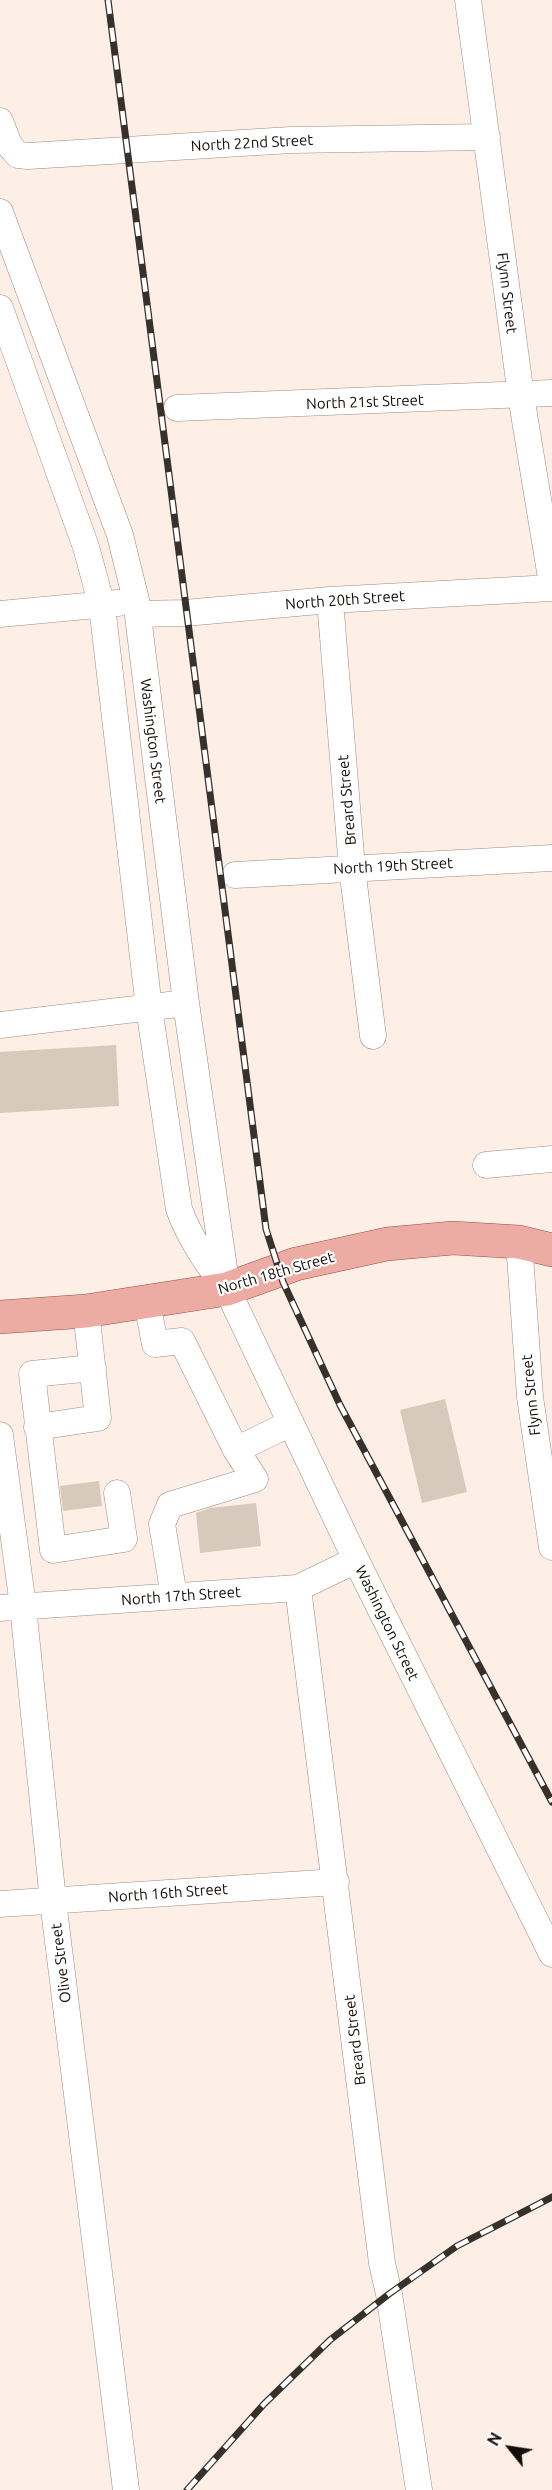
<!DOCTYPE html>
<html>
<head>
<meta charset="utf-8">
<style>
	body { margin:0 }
	#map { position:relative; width:552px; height:2490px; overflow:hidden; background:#fdeee6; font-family:Ubuntu,sans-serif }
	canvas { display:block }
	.north { position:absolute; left:480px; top:2418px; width:60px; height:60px; -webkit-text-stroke:4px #fff; paint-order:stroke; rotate:300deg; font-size:16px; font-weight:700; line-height:24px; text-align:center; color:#120d09 }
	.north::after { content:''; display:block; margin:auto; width:21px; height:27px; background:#120d09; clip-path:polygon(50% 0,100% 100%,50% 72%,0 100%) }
</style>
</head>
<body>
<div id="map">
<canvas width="552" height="2490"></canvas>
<div class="north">N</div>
</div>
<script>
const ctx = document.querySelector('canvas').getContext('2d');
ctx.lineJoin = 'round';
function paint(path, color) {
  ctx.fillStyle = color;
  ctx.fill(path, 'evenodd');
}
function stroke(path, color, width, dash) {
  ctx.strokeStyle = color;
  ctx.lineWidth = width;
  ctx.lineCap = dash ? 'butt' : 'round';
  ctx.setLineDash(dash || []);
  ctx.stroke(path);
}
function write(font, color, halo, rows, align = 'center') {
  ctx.font = font + ' Ubuntu,sans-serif';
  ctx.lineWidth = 4.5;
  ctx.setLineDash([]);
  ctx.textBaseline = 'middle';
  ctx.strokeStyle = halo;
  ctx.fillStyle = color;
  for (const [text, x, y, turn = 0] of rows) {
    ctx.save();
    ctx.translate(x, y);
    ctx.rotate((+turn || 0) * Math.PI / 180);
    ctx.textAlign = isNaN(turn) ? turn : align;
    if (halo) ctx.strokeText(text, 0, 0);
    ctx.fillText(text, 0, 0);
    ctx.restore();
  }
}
paint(new Path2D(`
	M116 1045 119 1106 0 1113V1052Z
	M445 1399 467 1492 422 1503 400 1410Z
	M99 1481 102 1506 63 1511 60 1486Z
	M256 1503 261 1546 200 1553 196 1513 210 1508Z`), '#d7cabc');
const minor = new Path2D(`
	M468 0 521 396 552 584
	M0 121 9 145 18 155 28 156 291 140 487 137
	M0 212 120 535 136 600 186 1003 227 1289
	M0 308 86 547 102 606 149 1008 179 1209C190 1239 207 1263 227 1289L356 1560 552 1954
	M177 408 552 393
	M330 600 352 868 373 1036
	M0 614 118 603
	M138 614 185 613 330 600 552 588
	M235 875 552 858
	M0 1025 186 1003
	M486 1165 552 1159
	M519 1242 530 1397 552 1547
	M147 1302 155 1344 182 1341 236 1450 291 1423
	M93 1368 32 1374 53 1550 124 1539 117 1493
	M37 1427 98 1418 86 1311
	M0 1435 23 1606 53 1901 126 2490
	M298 1588 382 2263 389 2294 419 2490
	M174 1596 162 1524 170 1505 255 1479 236 1450
	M0 1608 298 1588 356 1560
	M0 1904 336 1882`);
const major = new Path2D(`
	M0 1317 86 1311 227 1289 296 1264 387 1244 453 1238 519 1242 552 1250`);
stroke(minor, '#9c8b82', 27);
stroke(major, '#985045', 34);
stroke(minor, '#fff', 26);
stroke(major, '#ecaca3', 33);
const rail = new Path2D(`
	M108 0 266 1229 283 1282 340 1405 552 1802
	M187 2490 264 2404 330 2340 389 2294 457 2246 552 2197`);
stroke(rail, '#37312c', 7);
stroke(rail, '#fff', 4.5, [14]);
write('15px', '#120d09', '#fff', [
	["North 22nd Street",252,143,-3],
	["Flynn Street",507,293,83],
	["North 21st Street",365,402,-2],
	["North 20th Street",345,600,-4],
	["Washington Street",153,741,83],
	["Breard Street",347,800,-95],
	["North 19th Street",393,866,-3],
	["North 18th Street",276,1273,-16],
	["Flynn Street",531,1395,-96],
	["North 17th Street",181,1596,-4],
	["Washington Street",387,1623,64],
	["North 16th Street",168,1893,-4],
	["Olive Street",61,1963,-97],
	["Breard Street",355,2040,-97]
]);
</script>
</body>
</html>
